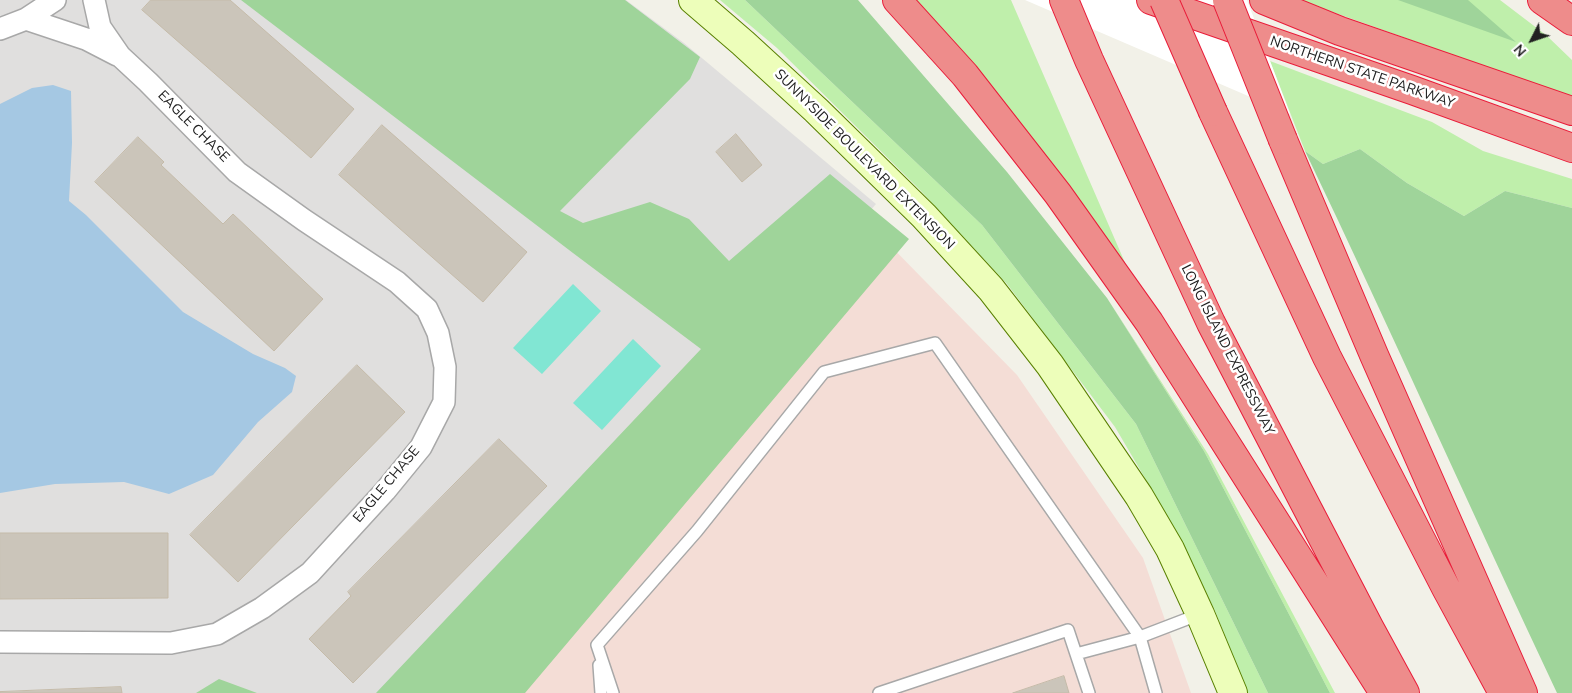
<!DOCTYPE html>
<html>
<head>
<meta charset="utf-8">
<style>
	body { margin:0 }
	#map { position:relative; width:1572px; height:693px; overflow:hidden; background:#f2f1e8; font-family:"Nunito Sans",sans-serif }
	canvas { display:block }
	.north { position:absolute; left:1507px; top:15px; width:50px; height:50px; -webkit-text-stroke:4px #fff; paint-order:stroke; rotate:229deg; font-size:14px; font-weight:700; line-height:20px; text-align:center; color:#212121 }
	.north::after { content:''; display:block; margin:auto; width:18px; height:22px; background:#212121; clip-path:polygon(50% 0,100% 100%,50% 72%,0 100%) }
</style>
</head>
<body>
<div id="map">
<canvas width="1572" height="693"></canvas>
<div class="north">N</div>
</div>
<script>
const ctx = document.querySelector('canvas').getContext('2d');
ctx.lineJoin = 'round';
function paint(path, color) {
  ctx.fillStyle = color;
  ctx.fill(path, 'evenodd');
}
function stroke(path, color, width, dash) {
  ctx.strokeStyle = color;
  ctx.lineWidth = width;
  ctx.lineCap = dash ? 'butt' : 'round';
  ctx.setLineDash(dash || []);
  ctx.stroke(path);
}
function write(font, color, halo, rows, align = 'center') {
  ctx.font = font + ' "Nunito Sans",sans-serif';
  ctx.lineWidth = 5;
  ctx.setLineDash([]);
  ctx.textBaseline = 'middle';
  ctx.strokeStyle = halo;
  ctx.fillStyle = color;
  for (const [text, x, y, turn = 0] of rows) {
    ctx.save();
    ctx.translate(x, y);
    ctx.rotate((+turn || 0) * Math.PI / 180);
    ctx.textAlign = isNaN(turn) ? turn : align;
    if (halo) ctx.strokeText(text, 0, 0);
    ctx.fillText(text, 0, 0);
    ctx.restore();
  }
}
paint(new Path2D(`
	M0 0H626L684 43 876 204 454 693H0Z`), '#e0dfde');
paint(new Path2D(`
	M879 234 1017 375 1143 558 1191 693H477Z`), '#f4ddd6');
paint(new Path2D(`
	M720 0H745L982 225 1136 424 1268 693H1248L1215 611 1176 531 1115 427 1007 284 920 190 777 48Z
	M908 0H1011L1136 288Z
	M1299 0H1500L1546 35 1572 60V96L1537 85Z
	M1270 61 1432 122 1483 151 1572 179V208L1505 191 1464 216 1407 183 1360 149 1323 164 1305 151Z
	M1107 298 1208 454 1335 693H1330L1204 451Z`), '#bfefab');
paint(new Path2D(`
	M241 0H625L700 57 690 79 560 211 583 223 650 202 689 219 729 261 830 174 909 239 525 693H376L701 349 573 253Z
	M745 0H858L1007 172 1107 298 1204 451 1330 693H1268L1136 424 982 225Z
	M1398 0H1468L1516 42Z
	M1360 149 1407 183 1464 216 1505 191 1572 208V693H1557C1472 513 1391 330 1305 151L1323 164Z
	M219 679 257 693H258H196Z`), '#9fd49a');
paint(new Path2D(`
	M573 284 601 311 542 374 513 348Z
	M633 339 661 366 602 430 573 403Z`), '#81e6d3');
paint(new Path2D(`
	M53 85 71 91 72 143 69 201 86 215 183 312 253 354 285 368 296 376 292 392 258 422 213 475 169 494 124 482 55 484 0 493V104L32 88Z`), '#a5c8e3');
paint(new Path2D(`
	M1025 0H1247L1290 114Z`), '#fff');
const building = new Path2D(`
	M151 0H230L354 109 311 158 142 10Z
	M382 125 527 252 483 302 339 175Z
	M736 134 762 165 742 182 716 152Z
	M138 137 164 162 161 165 223 224 233 214 323 299 274 351 95 182Z
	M357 365 405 412 238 582 190 535Z
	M499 439 547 486 353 683 309 639 351 596 348 592Z
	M0 533H168V598L0 599Z
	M1064 676 1069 693H1013Z
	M121 687 122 693H0V692Z`);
paint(building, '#cbc5ba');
stroke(building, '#c5bba9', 1);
const lane = new Path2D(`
	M599 665 601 693
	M613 693 597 645 697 531 824 372 935 343 1140 637 1156 693
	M879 693 1068 630 1076 654
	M1089 693 1076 654 1140 637 1200 614`);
const street = new Path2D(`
	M26 19 86 39 117 55
	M0 29 26 19 55 0
	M0 642 171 643 217 634 262 608 310 573 385 491 421 447 444 402 445 367 438 333 427 309 397 282 304 220 237 172 148 82 120 56 100 27 94 0`);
const secondary = new Path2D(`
	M693 0 743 43 816 110 924 216 991 289 1050 365 1139 496 1170 549 1200 614 1233 693`);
const highway = new Path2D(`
	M897 0 965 75 1058 194 1149 322 1384 693
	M1064 0 1089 60 1211 323 1369 627 1405 693
	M1151 0 1412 90 1572 148
	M1264 0 1340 31 1572 111
	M1542 0 1572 21
	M1213 112 1327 357 1446 588 1503 693
	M1283 140 1374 355 1523 693`);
stroke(lane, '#a8a8a8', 14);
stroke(street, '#a8a8a8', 24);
stroke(secondary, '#598100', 30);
stroke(highway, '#e91c39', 30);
stroke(lane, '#fff', 11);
stroke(street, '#fff', 21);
stroke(secondary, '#edfeba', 28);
stroke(highway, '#ee8c8b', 28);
const highwayBridge = new Path2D(`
	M1164 0 1213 112
	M1227 0 1283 140`);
stroke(highwayBridge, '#e91c39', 30, []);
stroke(highwayBridge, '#ee8c8b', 28);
write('14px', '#212121', '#fff', [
	["NORTHERN STATE PARKWAY",1362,73,19],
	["EAGLE CHASE",193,127,45],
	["SUNNYSIDE BOULEVARD EXTENSION",864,160,45],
	["LONG ISLAND EXPRESSWAY",1227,350,63],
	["EAGLE CHASE",387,485,-50]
]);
</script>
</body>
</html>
